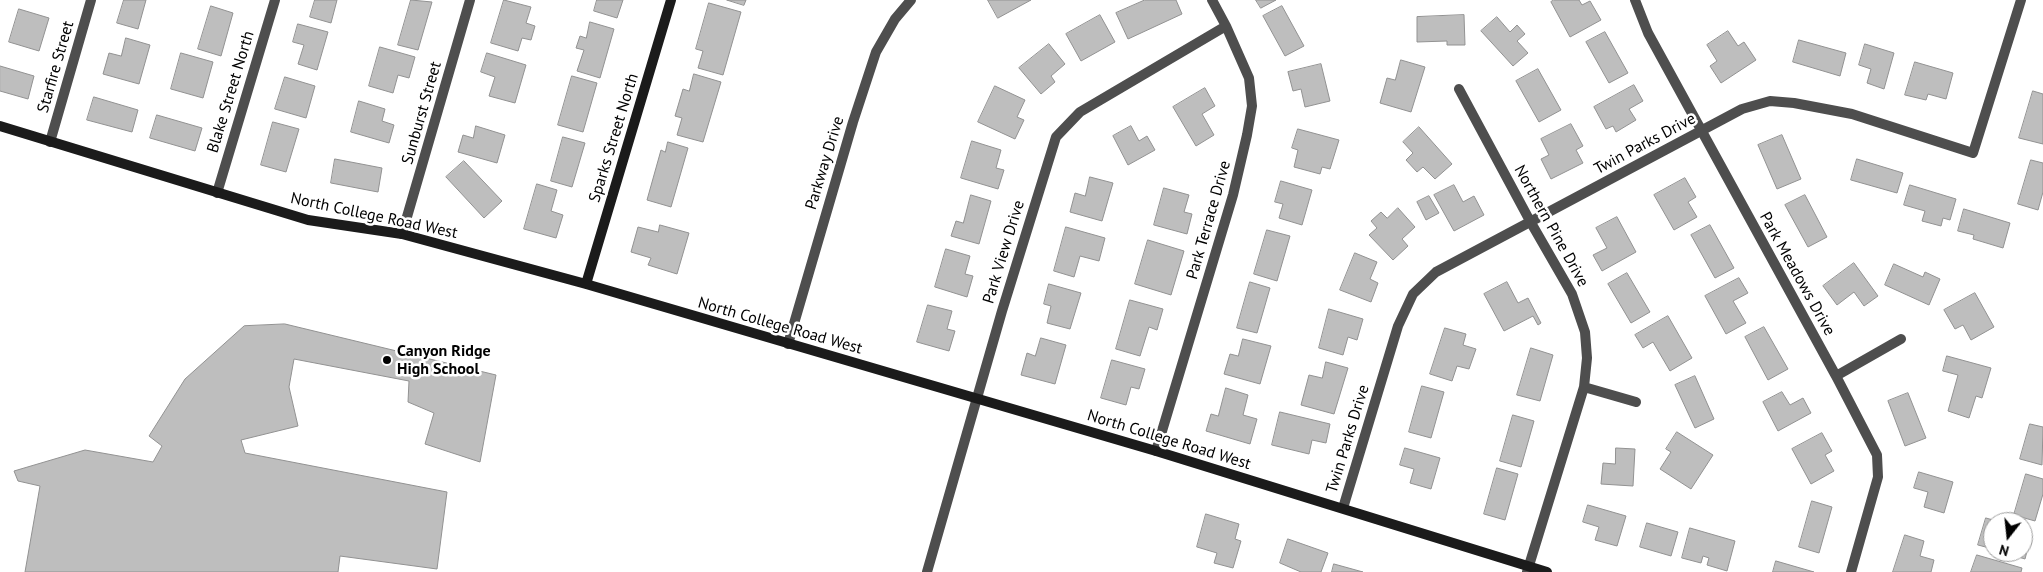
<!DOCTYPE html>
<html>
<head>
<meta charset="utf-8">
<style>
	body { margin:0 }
	#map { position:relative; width:2043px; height:572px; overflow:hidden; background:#fff; font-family:"PT Sans",sans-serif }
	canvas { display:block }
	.north { position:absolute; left:1983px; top:512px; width:50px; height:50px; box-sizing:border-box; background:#fff; border:1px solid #999; border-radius:50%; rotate:196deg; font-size:14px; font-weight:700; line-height:20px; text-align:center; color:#000 }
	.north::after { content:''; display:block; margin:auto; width:18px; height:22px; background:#000; clip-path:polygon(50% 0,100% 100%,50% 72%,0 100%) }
</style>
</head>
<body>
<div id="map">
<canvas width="2043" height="572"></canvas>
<div class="north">N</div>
</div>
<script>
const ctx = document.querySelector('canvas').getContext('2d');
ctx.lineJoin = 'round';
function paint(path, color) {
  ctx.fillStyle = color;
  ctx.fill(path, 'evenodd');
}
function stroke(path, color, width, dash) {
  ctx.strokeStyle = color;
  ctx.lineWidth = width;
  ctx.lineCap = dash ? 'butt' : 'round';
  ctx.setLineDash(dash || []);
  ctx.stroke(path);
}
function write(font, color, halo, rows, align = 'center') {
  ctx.font = font + ' "PT Sans",sans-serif';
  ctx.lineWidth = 5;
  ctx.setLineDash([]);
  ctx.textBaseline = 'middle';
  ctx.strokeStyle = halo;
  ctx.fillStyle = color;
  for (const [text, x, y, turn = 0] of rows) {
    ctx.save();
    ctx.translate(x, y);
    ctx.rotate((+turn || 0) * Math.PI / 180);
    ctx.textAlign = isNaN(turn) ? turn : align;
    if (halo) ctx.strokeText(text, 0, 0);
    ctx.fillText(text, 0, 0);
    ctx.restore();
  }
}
const building = new Path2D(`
	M124 0H146L138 29 117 23Z
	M315 0H337L331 23 310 17Z
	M411 0 432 2 418 50 398 45Z
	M504 0 531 7 526 23 535 26 531 40 522 38 518 51 491 43Z
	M597 0H623L617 18 594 11Z
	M727 0H746L744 5Z
	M988 0H1031L998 18Z
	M1145 0H1176L1182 14 1128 39 1116 13Z
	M1256 0H1276L1261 8Z
	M1554 0H1579L1582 5 1590 1 1601 20 1570 37 1551 2Z
	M709 3 741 12 723 75 698 68 703 51 696 49Z
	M211 6 233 13 221 56 198 49Z
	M1282 6 1304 46 1285 56 1263 16Z
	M19 9 49 18 39 51 9 42Z
	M1100 15 1115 42 1081 61 1066 34Z
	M1464 15 1465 45H1447V41L1417 42V17Z
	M1497 17 1510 32 1517 25 1525 34 1517 41 1528 53 1513 66 1481 31Z
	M590 22 614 29 600 78 577 71 584 50 576 48 580 36 586 38Z
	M298 24 328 32 317 70 298 64 304 45 293 42Z
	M1728 31 1738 46 1744 42 1756 60 1721 83 1710 66 1717 61 1707 45Z
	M1605 32 1628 73 1609 83 1586 42Z
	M126 38 150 45 139 84 103 74 109 53 121 56Z
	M1799 40 1846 53 1840 76 1793 62Z
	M1049 44 1065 64 1051 76 1055 82 1041 94 1019 68Z
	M1865 44 1894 53 1884 89 1867 83 1871 69 1859 65Z
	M380 47 415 57 409 78 398 75 393 93 369 86Z
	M181 53 213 62 203 98 171 89Z
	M487 53 526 65 515 103 489 96 495 77 481 72Z
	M1401 60 1425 67 1411 112 1380 103 1387 78 1395 80Z
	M1915 62 1953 73 1946 99 1928 94 1926 100 1905 95Z
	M1321 64 1330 101 1305 107 1301 89 1293 91 1288 72Z
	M0 66 34 76 28 99 0 91Z
	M1538 69 1561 110 1539 122 1516 81Z
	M694 74 721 82 703 142 677 135 682 118 675 116 683 89 689 91Z
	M572 76 597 83 583 132 558 125Z
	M285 77 315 86 306 118 275 109Z
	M1634 85 1643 101 1629 109 1636 120 1616 132 1613 126 1606 129 1594 107Z
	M995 86 1025 100 1017 117 1024 120 1015 139 978 122Z
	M1205 88 1215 106 1202 114 1214 135 1196 146 1173 107Z
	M2033 91 2043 94V144L2019 138Z
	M94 97 138 110 132 132 87 120Z
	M359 101 385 109 382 121 394 125 389 143 351 132Z
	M157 115 202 128 195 151 150 138Z
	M273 122 299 129 286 172 261 165Z
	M1571 124 1583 146 1576 150 1583 163 1551 179 1541 159 1549 155 1541 139Z
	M476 126 505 135 497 163 458 152 463 135 473 138Z
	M1131 126 1139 141 1147 136 1155 150 1128 165 1113 136Z
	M1419 127 1452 164 1435 179 1423 167 1417 172 1406 160 1413 153 1403 142Z
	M1298 129 1339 140 1330 169 1322 167 1320 174 1294 167 1298 150 1292 148Z
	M1782 135 1801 179 1777 189 1758 145Z
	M563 137 585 143 572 187 551 181Z
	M972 141 1001 150 996 168 1004 170 998 189 961 178Z
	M668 142 688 148 671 207 647 200 661 150 665 152Z
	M335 159 382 168 378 192 331 183Z
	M1857 159 1903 173 1897 193 1851 180Z
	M2031 160 2043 163V192L2038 210 2018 204Z
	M464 161 502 201 484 218 446 177Z
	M1090 177 1113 183 1102 221 1070 212 1075 193 1085 196Z
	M1685 178 1696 197 1688 202 1697 217 1674 230 1654 195Z
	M1281 181 1312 190 1302 225 1279 218 1283 204 1275 202Z
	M537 184 557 190 551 211 563 215 556 238 524 229Z
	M1454 185 1463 202 1474 196 1484 215 1454 231 1434 195Z
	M1910 185 1956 199 1950 220 1943 218 1941 226 1922 221 1925 211 1904 205Z
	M1164 188 1189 195 1184 212 1192 214 1187 234 1154 225Z
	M971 195 991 201 979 244 951 236 956 221 963 223Z
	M1805 195 1827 237 1808 247 1785 205Z
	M1429 196 1439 213 1426 220 1417 202Z
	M1398 208 1415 227 1402 239 1408 246 1393 260 1369 235 1377 228 1371 221 1381 212 1387 218Z
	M1964 209 2010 223 2003 248 1973 239 1974 235 1958 231Z
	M1617 217 1636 252 1602 271 1593 255 1607 248 1596 228Z
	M660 225 689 233 677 274 648 265 651 258 631 252 638 227 658 232Z
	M1710 225 1734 268 1715 278 1691 235Z
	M1066 227 1105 238 1099 261 1080 256 1074 277 1054 271Z
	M1267 230 1290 236 1277 281 1254 274Z
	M1148 240 1184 251 1171 295 1135 284Z
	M946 249 970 256 965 274 973 276 967 297 935 287Z
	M1355 253 1377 262 1370 279 1378 283 1371 302 1340 290Z
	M1854 263 1878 296 1864 306 1854 292 1837 305 1823 286Z
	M1894 264 1923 277 1925 272 1940 279 1929 305 1885 285Z
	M1627 273 1650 312 1631 323 1608 284Z
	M1739 278 1748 293 1733 301 1746 323 1726 334 1705 296Z
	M1250 282 1270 288 1257 333 1237 328Z
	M1507 282 1518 303 1528 298 1541 323 1538 325 1533 316 1504 331 1484 294Z
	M1049 284 1081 293 1070 329 1047 323 1051 306 1044 304Z
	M1975 293 1994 327 1971 340 1963 325 1955 329 1944 310Z
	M1130 300 1163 309 1157 330 1149 327 1140 356 1116 349Z
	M928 305 952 311 947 329 955 331 949 351 917 342Z
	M1329 309 1363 319 1357 340 1348 337 1343 355 1319 348Z
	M1668 316 1692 358 1670 371 1653 342 1643 348 1635 335Z
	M285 324 496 375 480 462 425 444 434 413 408 402 409 381 294 359 289 387 298 426 241 440 245 453 447 492 437 569 340 556 338 572H25L40 486 18 481 14 471 85 450 153 462 162 446 149 436 185 379 244 326Z
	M1764 327 1788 369 1768 380 1745 337Z
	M1445 328 1466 334 1463 345 1476 349 1469 369 1457 366 1452 381 1430 374Z
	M1041 338 1066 345 1055 384 1021 375 1027 353 1035 356Z
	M1243 339 1271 346 1260 384 1224 374 1230 354 1238 356Z
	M1531 348 1553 355 1540 401 1517 395Z
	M1947 356 1991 368 1982 398 1976 396 1969 418 1948 411 1958 375 1943 371Z
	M1112 360 1145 369 1139 389 1131 387 1126 405 1101 398Z
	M1326 362 1348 368 1334 414 1301 405 1309 375 1322 378Z
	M1695 376 1714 419 1695 428 1675 385Z
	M1422 386 1444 392 1431 438 1409 432Z
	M1226 388 1248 395 1243 415 1257 419 1250 444 1206 431 1211 414 1218 416Z
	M1782 392 1790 405 1803 398 1811 413 1778 431 1763 402Z
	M1908 393 1926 438 1905 446 1888 401Z
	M1280 412 1330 424 1326 443 1312 440 1309 454 1272 445Z
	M1513 415 1534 421 1521 467 1500 461Z
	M2030 424 2043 427 2042 465 2020 459Z
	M1677 432 1713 455 1691 489 1660 469 1671 452 1666 449Z
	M1822 433 1832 451 1825 455 1834 471 1811 484 1792 449Z
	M1405 448 1440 458 1431 489 1410 483 1414 469 1400 465Z
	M1616 448 1635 449 1633 486 1601 484 1603 463 1615 464Z
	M1497 468 1518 474 1505 520 1484 514Z
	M1919 472 1953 482 1944 513 1924 507 1928 492 1914 488Z
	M2026 474 2043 479V494L2035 521 2014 515Z
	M1812 501 1832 507 1819 553 1799 547Z
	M1588 505 1626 516 1617 546 1595 540 1599 527 1583 522Z
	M1206 514 1239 524 1235 539 1241 541 1233 568 1214 563 1217 553 1197 547Z
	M1986 518 2000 522H1993V549L1978 545Z
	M1647 523 1678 532 1671 556 1640 547Z
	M1690 528 1735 541 1727 571 1707 565 1709 558 1703 556 1701 563 1682 558Z
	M1905 535 1924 541 1920 556 1934 560 1931 572H1893Z
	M2023 538 2030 540 2025 559 2002 552H2023Z
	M1288 539 1328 553 1321 572H1301L1280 563Z
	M1977 555 2022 568 2021 572H1971Z
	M1776 561 1814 572H1773Z
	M1334 564 1363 572H1332Z`);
paint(building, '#bebebe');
stroke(building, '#929292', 1);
stroke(new Path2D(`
	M1635 0 1648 33 1836 376 1877 455 1878 477 1851 572
	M1459 89 1530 221 1572 294 1585 332 1587 358 1584 387 1527 572
	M50 142 91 0
	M217 193 275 0
	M402 234 470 0
	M788 344 853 122 876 52 895 19 911 0
	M1836 376 1901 339
	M1584 387 1636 402
	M1156 451 1233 195 1247 135 1252 106 1249 78 1226 26 1212 0
	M1343 508 1398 326 1413 294 1436 272 1742 109 1770 101 1794 103 1852 114 1973 153 2021 0
	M927 572 1002 311 1056 137 1080 112 1226 26`), '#4e4e4e', 10);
stroke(new Path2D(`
	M0 126 308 220 402 234 586 284 1156 451 1547 572
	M586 284 671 0`), '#1b1b1b', 10);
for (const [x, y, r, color] of [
	[387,360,5,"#000"]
]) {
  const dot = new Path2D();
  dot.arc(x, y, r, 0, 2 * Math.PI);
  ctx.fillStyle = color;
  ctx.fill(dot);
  stroke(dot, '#fff', 2);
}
write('16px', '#000', '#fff', [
	["Starfire Street",56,67,-74],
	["Blake Street North",231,92,-73],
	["Sunburst Street",422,113,-74],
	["Sparks Street North",614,138,-73],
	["Twin Parks Drive",1645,144,-28],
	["Parkway Drive",825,163,-73],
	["North College Road West",374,216,12],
	["Park Terrace Drive",1209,220,-74],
	["Northern Pine Drive",1551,226,61],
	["Park View Drive",1004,252,-73],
	["Park Meadows Drive",1797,274,61],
	["North College Road West",780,326,16],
	["Twin Parks Drive",1348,439,-73],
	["North College Road West",1169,440,17]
]);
write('bold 16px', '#000', '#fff', [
	["Canyon Ridge",397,351],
	["High School",397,369]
], 'left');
</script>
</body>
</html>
